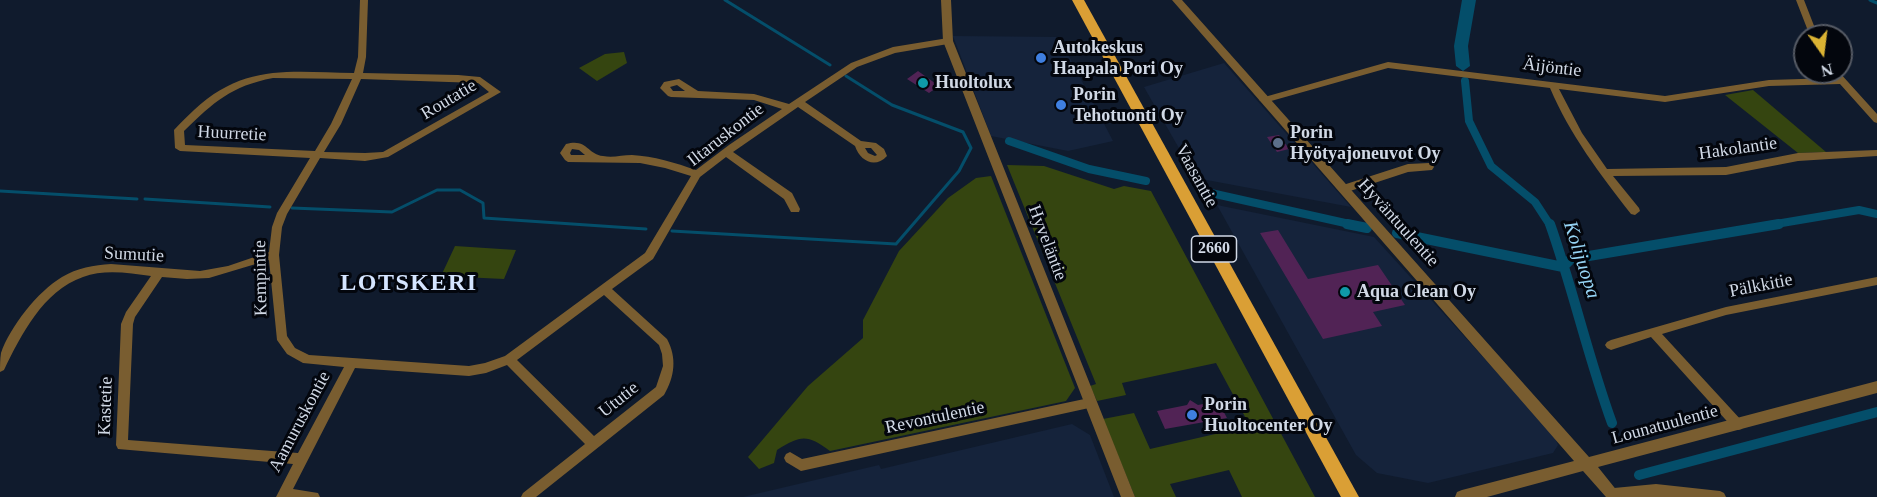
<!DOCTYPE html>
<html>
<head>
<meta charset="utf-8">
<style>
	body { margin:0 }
	#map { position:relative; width:1877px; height:497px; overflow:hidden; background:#101b2d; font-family:"Times New Roman",serif }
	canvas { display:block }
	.north { position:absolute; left:1793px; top:24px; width:60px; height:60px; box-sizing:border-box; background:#03060d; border:2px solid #555a64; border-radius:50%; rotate:166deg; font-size:16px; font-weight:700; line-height:24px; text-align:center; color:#d1d9e6 }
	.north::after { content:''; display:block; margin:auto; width:21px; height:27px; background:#dbb333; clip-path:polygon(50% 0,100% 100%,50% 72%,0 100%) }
</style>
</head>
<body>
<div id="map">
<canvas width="1877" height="497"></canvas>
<div class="north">N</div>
</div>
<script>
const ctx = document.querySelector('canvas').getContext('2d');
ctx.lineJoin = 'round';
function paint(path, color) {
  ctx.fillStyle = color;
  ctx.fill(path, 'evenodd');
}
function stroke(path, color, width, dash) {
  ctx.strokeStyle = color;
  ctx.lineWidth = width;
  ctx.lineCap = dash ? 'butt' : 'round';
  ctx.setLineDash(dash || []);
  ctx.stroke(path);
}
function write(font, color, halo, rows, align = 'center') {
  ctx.font = font + ' "Times New Roman",serif';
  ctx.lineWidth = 6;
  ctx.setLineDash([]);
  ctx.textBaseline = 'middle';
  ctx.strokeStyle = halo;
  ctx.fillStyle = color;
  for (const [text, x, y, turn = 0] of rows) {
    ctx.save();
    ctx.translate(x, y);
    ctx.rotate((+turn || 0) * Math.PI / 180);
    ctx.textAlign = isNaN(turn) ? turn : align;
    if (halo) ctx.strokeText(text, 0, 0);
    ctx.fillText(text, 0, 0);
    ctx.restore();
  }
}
paint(new Path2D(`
	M953 36 1059 37 1113 141 1068 151 991 136Z
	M1224 63 1351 207 1196 178 1144 87Z
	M1217 205 1374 237 1553 434 1558 445 1553 453 1428 483 1377 473 1356 455Z
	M1072 424 1090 435 1114 497H743L879 465 881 469Z`), '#15233b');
paint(new Path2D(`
	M624 52 627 63 597 81 579 68 605 54Z
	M1753 90 1826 152 1798 153 1725 95Z
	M1007 165 1044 166 1114 189 1124 186 1151 191 1315 497H1242L1229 470 1170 484 1176 497H1135L1103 419 1134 413 1150 449 1250 426 1216 363 1122 383 1126 395 1097 401 1090 386 1096 384Z
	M991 176 1075 388 1066 401 830 451C807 434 801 435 777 450L774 463 759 469 748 457 808 386 863 338V320L899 251 948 198 976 178Z
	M455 246 516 250 504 279 441 276Z`), '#354510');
stroke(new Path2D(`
	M725 0 830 65
	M1870 0 1877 3
	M0 191 137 199
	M145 199 270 207
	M292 208 392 212 437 190H460L483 203 484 218 646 229
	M672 231 896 244 959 171 971 148 963 132 892 105 846 76`), '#044e6a', 3);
stroke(new Path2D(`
	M1465 81 1469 121 1491 166 1535 202 1550 225
	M1009 141 1089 169 1146 181
	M1202 191 1354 225
	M1770 225 1859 210 1877 214`), '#044e6a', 8);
stroke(new Path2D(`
	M1347 224 1367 228
	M1550 224C1573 289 1588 357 1612 423
	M1397 233 1563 267 1571 259 1779 224
	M1639 475 1877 412`), '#044e6a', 10);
paint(new Path2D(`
	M1462 0H1476L1468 46 1470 66 1463 71 1456 66 1454 46Z`), '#044e6a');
paint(new Path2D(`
	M918 71 939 86 929 93 907 79Z
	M1279 135 1289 149 1277 152 1267 137Z
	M1278 230 1308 279 1378 265 1405 305 1373 312 1382 326 1323 339 1260 233Z
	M1190 400 1198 405 1218 401 1227 418 1165 429 1157 411 1187 405Z`), '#512355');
paint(new Path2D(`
	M360 0H368L366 57 363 73 458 75 480 77 501 92 388 157 365 161 320 158 287 214 282 227 279 255 287 336 295 348 309 355 469 366 485 363 505 356 645 253 691 176 665 168 640 163 568 162 565 160 560 153 566 144C587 138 587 154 603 156 613 158 622 155 632 155 653 156 676 163 696 170L729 145 782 109 754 100 671 97 668 96 660 88 664 82 679 79 698 91 754 94 789 104 851 63 893 47 948 38 952 41 948 44 895 53 857 67 805 102 861 141 876 143 884 149 887 156C875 169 860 161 855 146L798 107 733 152 792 193 800 209 799 212H791L784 199 726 157 700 177 653 259 612 289 667 339C677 358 675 376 664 395L536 497H521L523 493 585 444 507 365 486 373 469 376 355 368 293 489 318 493 320 497H276L293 464 118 449 116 445 121 324 126 312 151 276C129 273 104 269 83 277 43 291 21 335 4 370L0 372C0 366 0 359 1 353 10 327 38 291 62 277 77 268 94 265 111 264L200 271 228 266 269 252 272 227 277 213 310 158 180 151 175 148 174 130C180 123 187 117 194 110 244 63 291 72 354 73L358 57ZM273 78 352 79 331 124 315 151 185 145 184 131C214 102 231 86 273 78ZM361 79 478 83 489 92 383 152 365 153 324 152 341 124ZM677 85 685 91H673L670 87ZM865 148H871L877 155 875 156 868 153ZM572 149 579 150 585 155H571L570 153ZM269 260 277 340 287 354 303 363 344 367 298 453 128 440 133 324 135 317 162 277 187 279 209 278ZM604 295 659 345 662 354 663 366 656 387 594 436 517 360Z
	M1796 0H1804L1818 36H1810Z
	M1388 62 1665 96 1769 80 1834 78 1829 72H1839L1877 114V123L1874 122 1840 84 1769 86 1665 102 1559 89 1582 133 1607 169 1726 167 1798 153 1877 150V156L1798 161 1726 175 1613 176 1639 208 1640 211 1635 215 1631 214C1600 174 1570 135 1550 88L1388 68 1264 103 1259 100 1261 98Z
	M1429 163 1432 164 1434 167 1432 170 1408 172 1344 193 1339 189 1340 186 1408 164Z
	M1877 277V285L1726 315 1662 334 1742 421 1744 425 1742 429 1738 430 1734 429 1651 337 1611 350 1607 348 1605 345 1607 342 1611 340 1726 307Z
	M1089 398 1093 399 1095 403 1093 407 1089 408 801 471 786 462 784 458 786 454 790 452 802 459Z
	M1656 484 1720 491 1724 493 1726 497H1609L1608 494 1610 490 1614 488Z`), '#795d30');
paint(new Path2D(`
	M941 0H951L953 41 1135 497H1121L943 41Z
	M1172 0H1182L1589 457 1877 381V393L1598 467 1622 497H1606L1583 471 1487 497H1455L1457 492 1462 490 1574 461Z`), '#795d30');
paint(new Path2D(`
	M1072 0H1084L1359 497H1341Z`), '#da9f35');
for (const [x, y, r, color] of [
	[1041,58,6,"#3f7fe0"],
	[923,83,6,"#0f9aa8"],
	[1061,105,6,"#3f7fe0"],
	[1278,143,6,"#5c6f8a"],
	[1345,292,6,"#0f9aa8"],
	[1192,415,6,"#3f7fe0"]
]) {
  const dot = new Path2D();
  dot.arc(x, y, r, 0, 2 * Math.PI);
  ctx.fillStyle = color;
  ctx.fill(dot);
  stroke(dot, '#03060d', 2);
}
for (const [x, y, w] of [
	[1214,249,45]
]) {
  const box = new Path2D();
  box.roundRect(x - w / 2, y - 13, w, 26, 4.5);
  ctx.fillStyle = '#03060d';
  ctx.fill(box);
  stroke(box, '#d1d9e6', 1.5);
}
write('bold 16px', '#d1d9e6', null, [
	["2660",1214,249]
]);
write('bold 18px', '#d1d9e6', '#03060d', [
	["Autokeskus",1053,48],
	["Haapala Pori Oy",1053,69],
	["Huoltolux",935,83],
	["Porin",1073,95],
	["Tehotuonti Oy",1073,116],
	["Porin",1290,133],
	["Hyötyajoneuvot Oy",1290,154],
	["Aqua Clean Oy",1357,292],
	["Porin",1204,405],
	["Huoltocenter Oy",1204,426]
], 'left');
write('18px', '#d1d9e6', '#03060d', [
	["Äijöntie",1552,68,7],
	["Routatie",449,100,-31],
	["Huurretie",232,134,3],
	["Iltaruskontie",726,135,-38],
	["Hakolantie",1738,149,-8],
	["Vaasantie",1196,176,61],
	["Hyväntuulentie",1398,223,48],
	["Hyveläntie",1047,243,69],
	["Sumutie",134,255,3],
	["Kempintie",261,278,-91],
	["Pälkkitie",1761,286,-11],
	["Ututie",619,400,-39],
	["Kastetie",106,406,-88],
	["Revontulentie",935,418,-12],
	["Aamuruskontie",300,422,-62],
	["Lounatuulentie",1665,425,-15]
]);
write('italic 20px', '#96d4f5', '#03060d', [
	["Kolijuopa",1581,260,72]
]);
ctx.letterSpacing = '1.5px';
write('bold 24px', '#d5e5ff', '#03060d', [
	["LOTSKERI",409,284]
]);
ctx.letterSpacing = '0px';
</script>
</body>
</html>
